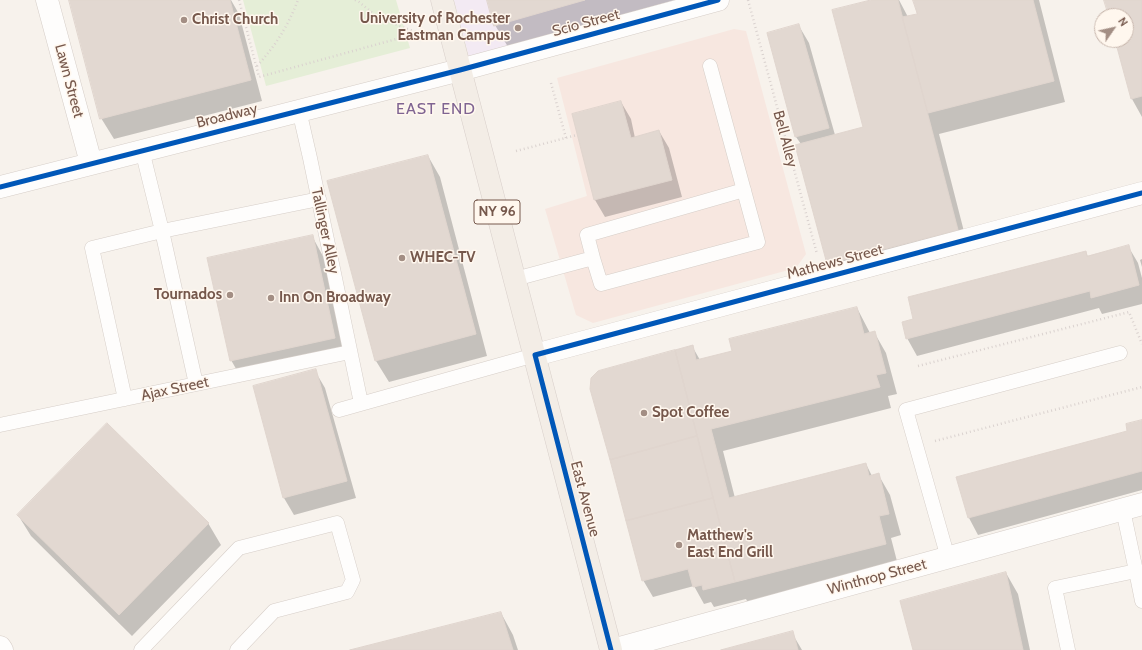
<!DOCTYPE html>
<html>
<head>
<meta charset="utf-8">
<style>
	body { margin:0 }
	#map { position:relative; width:1142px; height:650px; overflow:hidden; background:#f7f2ec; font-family:Cabin,sans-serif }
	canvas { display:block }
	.north { position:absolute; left:1094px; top:8px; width:40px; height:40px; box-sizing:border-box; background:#fff7ee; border:1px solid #c8b7ad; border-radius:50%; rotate:56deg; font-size:11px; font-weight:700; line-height:16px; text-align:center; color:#76584c }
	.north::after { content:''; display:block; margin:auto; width:14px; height:18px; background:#a38e84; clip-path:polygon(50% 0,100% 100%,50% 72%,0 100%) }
</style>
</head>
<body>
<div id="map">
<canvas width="1142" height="650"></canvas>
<div class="north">N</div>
</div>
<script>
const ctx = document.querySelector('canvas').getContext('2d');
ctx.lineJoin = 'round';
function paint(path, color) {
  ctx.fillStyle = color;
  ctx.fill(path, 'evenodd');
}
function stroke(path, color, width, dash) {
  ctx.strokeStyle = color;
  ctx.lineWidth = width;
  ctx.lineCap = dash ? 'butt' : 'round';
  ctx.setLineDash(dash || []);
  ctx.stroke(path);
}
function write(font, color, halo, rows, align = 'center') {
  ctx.font = font + ' Cabin,sans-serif';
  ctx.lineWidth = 3;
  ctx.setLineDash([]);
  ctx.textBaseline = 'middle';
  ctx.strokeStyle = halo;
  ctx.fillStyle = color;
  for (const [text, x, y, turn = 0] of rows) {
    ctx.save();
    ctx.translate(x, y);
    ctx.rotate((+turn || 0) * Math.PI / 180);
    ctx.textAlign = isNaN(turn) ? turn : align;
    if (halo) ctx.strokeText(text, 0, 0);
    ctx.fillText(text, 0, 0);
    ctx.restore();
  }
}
paint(new Path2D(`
	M734 29 746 31 806 254 796 268 593 323 576 315 545 209 587 196 557 78Z`), '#f7e7e0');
paint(new Path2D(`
	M454 0H682L469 57Z`), '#f3eaf3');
paint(new Path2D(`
	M243 0H396L410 48 266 86Z`), '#e5eed7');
paint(new Path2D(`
	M70 0H231L239 14 262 101 114 139 101 118Z
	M488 0H675L508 47 495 25Z
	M875 0H899L908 17 918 15 914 0H1039L1065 102 939 134 969 251 840 285 828 263 801 144 796 137 768 34 799 26 809 43 835 135 864 128Z
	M1105 0H1142V117L1132 99 1116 40H1126V16H1110Z
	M621 102 631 119 635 138 659 131 669 148 682 197 605 217 595 200 573 115Z
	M428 156 440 177 487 356 389 382 376 361 328 182Z
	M312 236 324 258 347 359 243 381 231 360Z
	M1128 246 1138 263 1142 278V304L1102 314 1099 308 917 356 907 338 1086 252 1088 257Z
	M1142 259V267L1140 260Z
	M857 308 870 333 874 332 886 353 897 394 888 396 891 408 723 451 735 498 866 464 872 476 878 474 890 495 901 535 891 538 898 565 748 603 746 599 714 607 711 602 704 604 694 586 653 597 643 580 674 351 677 354 692 346 700 360 733 351Z
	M315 371 325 388 356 498 294 515 284 498 254 387Z
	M1142 421V490L978 535 969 518 957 478 1128 432Z
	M18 515 208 523 221 545 132 636 31 536Z
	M1006 573 1018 594 1030 650H914Z
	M501 613 513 635 518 650H354Z
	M792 633 802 650H725Z`), '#0003');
const building = new Path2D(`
	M69 0H230L251 80 100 119Z
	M487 0H585L494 26Z
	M871 0H898L958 230 827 264 795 145 863 127 832 10Z
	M913 0H1033L1054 81 928 113 902 17 917 14Z
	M1104 0H1142V96L1131 99 1115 40H1126V16H1109Z
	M799 24 829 128 795 137 767 33Z
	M621 101 631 138 659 130 672 180 594 200 572 114Z
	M428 155 476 334 375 361 327 181Z
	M313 235 335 338 230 361 207 258Z
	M1129 245 1139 285 1091 298 1090 291 906 339 902 322 913 319 908 297 1086 251 1087 256Z
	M857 307 864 334 875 331 886 373 876 375 880 387 711 429 729 498 866 463 869 476 879 473 889 514 879 516 886 544 735 582 675 350 693 345 696 360 732 351 729 339Z
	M675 350 697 436 610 460 590 389 591 378 598 371Z
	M316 369 347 481 283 498 253 386Z
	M1142 420V471L968 518 956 477 1127 431 1126 424Z
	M107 423 209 523 119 615 17 515Z
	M697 436 713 498 626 521 610 460Z
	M713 498 735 582 703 590 702 585 693 587 688 569 642 581 626 521Z
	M1006 572 1023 650H913L900 601Z
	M501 612 513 650H350Z
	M793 631 798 650H721Z`);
paint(building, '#e2d8d1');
stroke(building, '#e0d5ce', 1);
const service = new Path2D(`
	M299 110 310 158 361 403
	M142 150 162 231 196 384
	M593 258 587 235 744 190
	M515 279 593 258 601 284 758 242 710 66
	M125 399 92 248 162 231 319 199
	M339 410 535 355
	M0 425 350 352
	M1123 510 1136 571
	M948 558 906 410 1120 353
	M141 650 239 548 337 523 353 580 347 592 274 611 237 650
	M1068 650 1055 588 1136 571 1142 601`);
const minor = new Path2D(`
	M47 0 91 163
	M535 355 1142 193
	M612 650 1142 504`);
const tertiary = new Path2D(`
	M0 187 460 70 718 0`);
const secondary = new Path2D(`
	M0 647 2 650`);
const primary = new Path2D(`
	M442 0 611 650`);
stroke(service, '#d6cec8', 15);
stroke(minor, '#d6cec8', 23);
stroke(tertiary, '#d6cec8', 23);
stroke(secondary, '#d7cec8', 23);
stroke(primary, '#d8cfca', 23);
stroke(new Path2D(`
	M239 0 259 77 418 33
	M355 0 359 2 379 18 418 33
	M748 0 817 254
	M257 66C276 45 288 26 298 0
	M551 83 566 138
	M516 151 577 135
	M918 366 1129 312 1142 344
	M935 441 1142 387`), '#dad2cf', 2.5, [1, 3]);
stroke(service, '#fefdfc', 14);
stroke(minor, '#fefdfc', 22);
stroke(tertiary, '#fefdfc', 22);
stroke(secondary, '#fefdfc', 22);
stroke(primary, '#f3ede6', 22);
stroke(new Path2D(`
	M0 187 460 70 718 0
	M611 650 535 355 1142 193`), '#0057b8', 5);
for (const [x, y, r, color] of [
	[184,20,4,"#a38e84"],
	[518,28,4,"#a38e84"],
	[402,258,4,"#a38e84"],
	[230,295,4,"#a38e84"],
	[271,298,4,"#a38e84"],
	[644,413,4,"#a38e84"],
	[679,545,4,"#a38e84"]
]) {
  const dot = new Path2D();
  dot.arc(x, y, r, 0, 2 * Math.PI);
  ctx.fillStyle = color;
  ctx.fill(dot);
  stroke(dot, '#fff7ee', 1.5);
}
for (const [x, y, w] of [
	[497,212,46]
]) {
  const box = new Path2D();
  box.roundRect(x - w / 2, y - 12, w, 24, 3);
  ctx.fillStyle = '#fff7ee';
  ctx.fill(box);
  stroke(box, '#76584c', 1);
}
write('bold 14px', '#76584c', null, [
	["NY 96",497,212]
]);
write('bold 15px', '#76584c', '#fff7ee', [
	["University of Rochester",510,19,"right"],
	["Eastman Campus",510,36,"right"],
	["Christ Church",192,20],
	["WHEC-TV",410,258],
	["Tournados",222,295,"right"],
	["Inn On Broadway",279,298],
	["Spot Coffee",652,413],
	["Matthew's",687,536],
	["East End Grill",687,553]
], 'left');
write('15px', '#76584c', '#fff7ee', [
	["Scio Street",586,23,-15],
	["Lawn Street",69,81,75],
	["Broadway",227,116,-14],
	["Bell Alley",785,139,75],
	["Tallinger Alley",325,231,78],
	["Mathews Street",835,262,-15],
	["Ajax Street",175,389,-12],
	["East Avenue",585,499,75],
	["Winthrop Street",877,577,-15]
]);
ctx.letterSpacing = '1px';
write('16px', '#7f6492', '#fff7ee', [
	["EAST END",436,109]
]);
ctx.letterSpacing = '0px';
</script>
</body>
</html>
